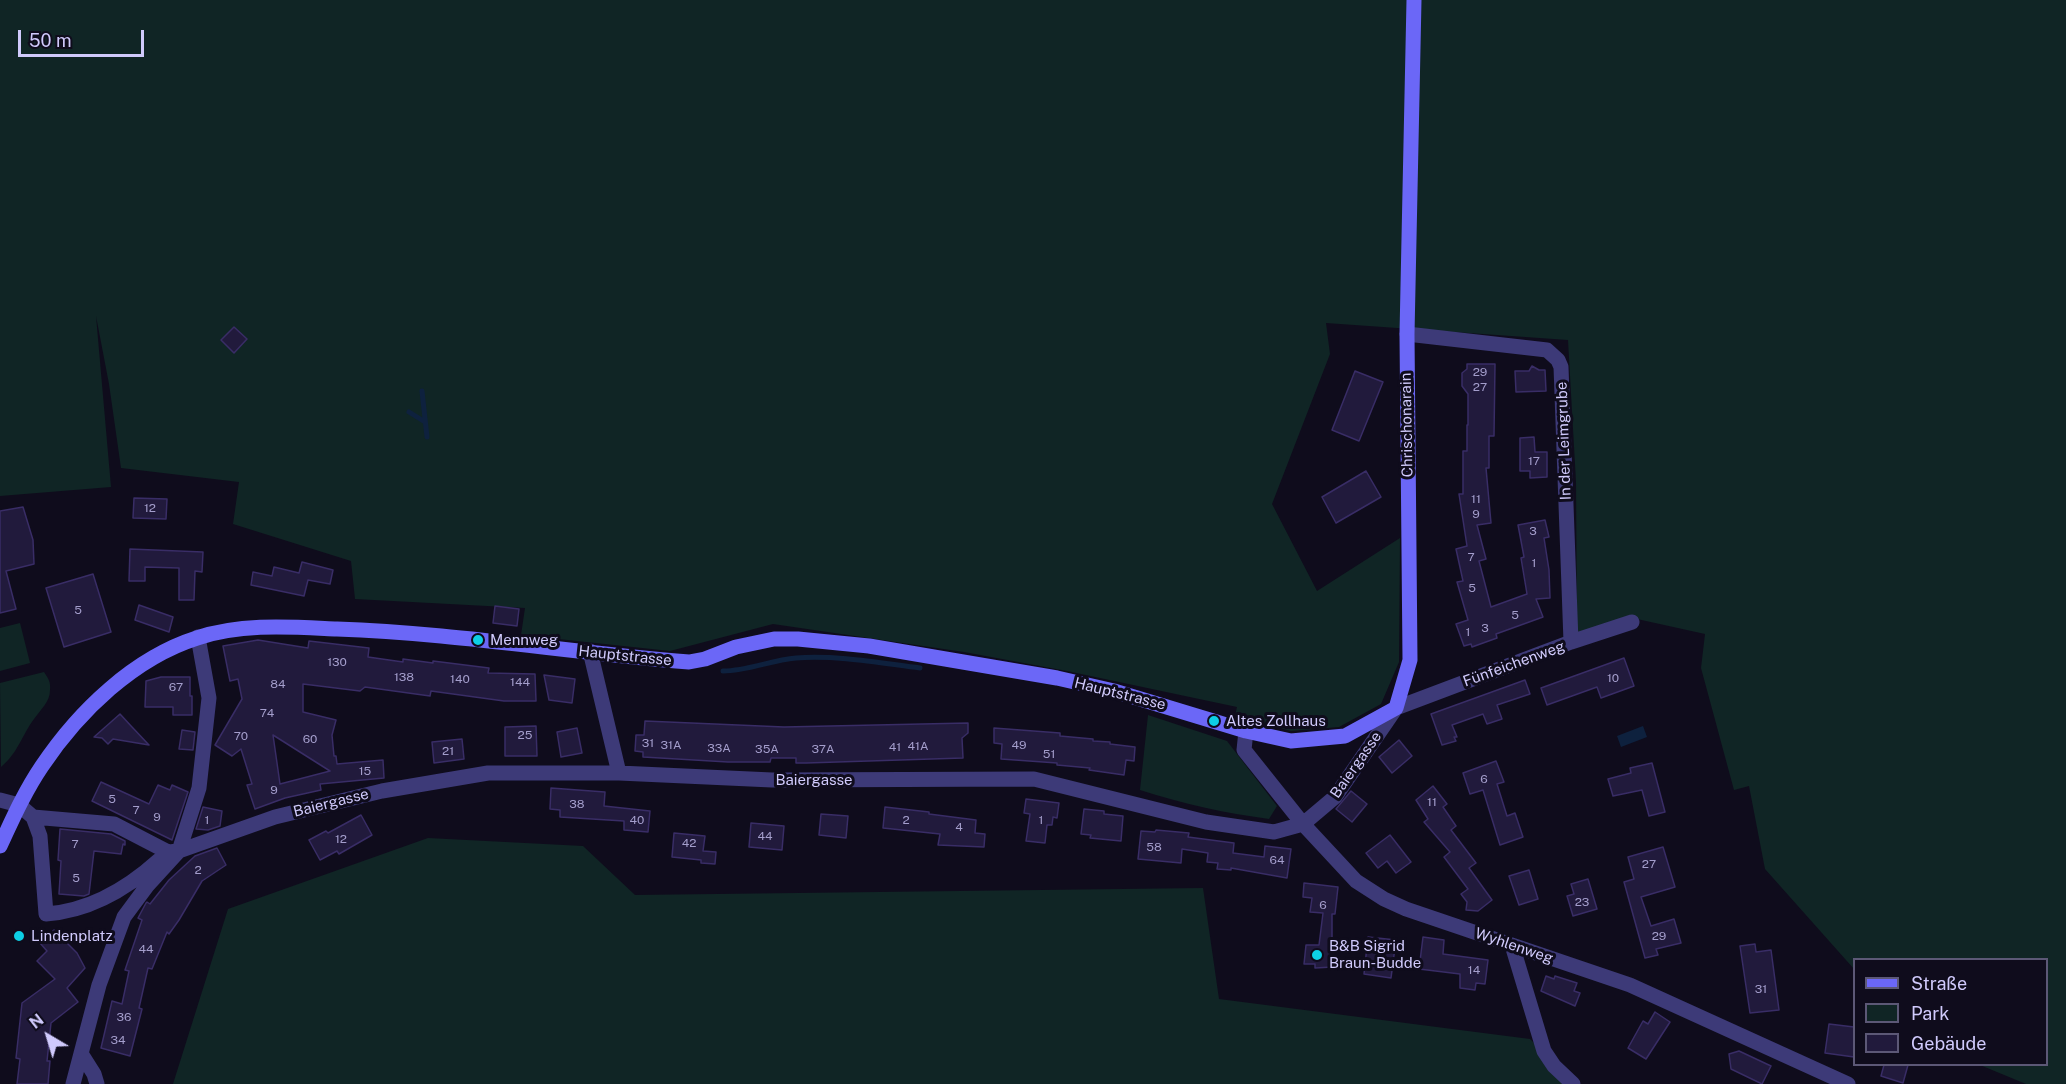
<!DOCTYPE html>
<html>
<head>
<meta charset="utf-8">
<style>
	body { margin:0 }
	#map { position:relative; width:2066px; height:1084px; overflow:hidden; background:#0f0c1c; font-family:"Public Sans",sans-serif }
	canvas { display:block }
	.legend { position:absolute; left:1853px; top:958px; width:195px; height:108px; box-sizing:border-box; background:#0f0c1c; border:2px solid #5c5876; margin:0; padding:8px 10px; list-style:none; font-size:18px; color:#d0cafc }
	.legend li { display:flex; align-items:center; gap:12px; height:30px }
	.legend b { width:30px; border:2px solid #5c5876 }
	.north { position:absolute; left:18px; top:1006px; width:60px; height:60px; -webkit-text-stroke:4px #0f0c1c; paint-order:stroke; rotate:322deg; font-size:16px; font-weight:700; line-height:24px; text-align:center; color:#d0cafc }
	.north::after { content:''; display:block; margin:auto; width:21px; height:27px; background:#d0cafc; clip-path:polygon(50% 0,100% 100%,50% 72%,0 100%) }
	.scale { position:absolute; left:18px; top:30px; width:126px; height:27px; box-sizing:border-box; border:3px solid #d0cafc; border-top:0; padding-left:8px; font-size:18px; line-height:21px; white-space:nowrap; color:#d0cafc; -webkit-text-stroke:4px #0f0c1c; paint-order:stroke }
</style>
</head>
<body>
<div id="map">
<canvas width="2066" height="1084"></canvas>
<ul class="legend">
<li><b style="height:8px;background:#6b67f7"></b>Straße</li>
<li><b style="height:16px;background:#102525"></b>Park</li>
<li><b style="height:16px;background:#211a3c"></b>Gebäude</li>
</ul>
<div class="north">N</div>
<div class="scale">50 m</div>
</div>
<script>
const ctx = document.querySelector('canvas').getContext('2d');
ctx.lineJoin = 'round';
function paint(path, color) {
  ctx.fillStyle = color;
  ctx.fill(path, 'evenodd');
}
function stroke(path, color, width, dash) {
  ctx.strokeStyle = color;
  ctx.lineWidth = width;
  ctx.lineCap = dash ? 'butt' : 'round';
  ctx.setLineDash(dash || []);
  ctx.stroke(path);
}
function write(font, color, halo, rows, align = 'center') {
  ctx.font = font + ' "Public Sans",sans-serif';
  ctx.lineWidth = 6;
  ctx.setLineDash([]);
  ctx.textBaseline = 'middle';
  ctx.strokeStyle = halo;
  ctx.fillStyle = color;
  for (const [text, x, y, turn = 0] of rows) {
    ctx.save();
    ctx.translate(x, y);
    ctx.rotate((+turn || 0) * Math.PI / 180);
    ctx.textAlign = isNaN(turn) ? turn : align;
    if (halo) ctx.strokeText(text, 0, 0);
    ctx.fillText(text, 0, 0);
    ctx.restore();
  }
}
paint(new Path2D(`
	M0 0H2066V1084H2026L1980 1065 2046 1064V960H1854V969L1765 869 1749 786 1734 790 1701 668 1705 634 1628 617 1577 633 1576 482 1568 340 1326 323 1330 354 1272 504 1317 591 1400 538 1399 662 1381 704 1339 727 1291 731 1235 716 1237 707 1067 671 964 652 773 624 670 651 521 635 525 608 355 599 351 561 233 524 239 482 121 468 109 384 96 316 111 487 0 496Z
	M20 623 30 663 0 671V628Z
	M44 672C48 678 51 682 50 690 50 702 41 709 34 719 22 735 18 753 1 767L0 683Z
	M1148 715 1227 741 1277 806 1269 819C1225 813 1183 804 1140 790Z
	M428 838 583 846 635 895 1203 888 1219 999 1530 1039 1575 1084H173L228 909Z`), '#102525');
paint(new Path2D(`
	M1643 726 1647 737 1621 747 1617 736Z`), '#0e213e');
stroke(new Path2D(`
	M422 391 427 437
	M409 412 425 422
	M723 671C748 671 771 660 796 658 837 655 880 663 920 668`), '#0e213e', 5);
const building = new Path2D(`
	M234 327 247 339 234 353 221 340Z
	M1467 364H1495L1494 436H1489V468H1486L1491 523 1477 525 1486 559 1479 561 1491 607 1527 594 1521 558 1524 557 1518 525 1545 520 1549 537 1544 538 1549 570 1550 598 1536 599 1543 617 1496 634 1497 638 1472 647 1471 644 1464 646 1456 624 1468 620 1457 582 1463 581 1456 549 1467 546 1459 494H1463V451H1467V425H1468V394L1462 386V373L1467 369Z
	M1532 366 1539 370H1545L1546 391 1516 392 1515 371H1529Z
	M1355 371 1383 382 1359 441 1332 430Z
	M1534 437 1535 452H1547V477L1530 478V471H1520V438Z
	M1366 471 1381 497 1336 523 1322 497Z
	M134 498 167 499 166 519 133 518Z
	M23 507 33 540 34 564 6 571 16 609 0 613V511Z
	M130 549 203 552 202 572 195 571 194 600H179V568L145 567V581H129Z
	M302 562 333 570 330 584 308 580 304 596 251 585 253 572 272 576 274 567 299 573Z
	M93 574 111 632 64 647 46 588Z
	M139 605 173 617 169 632 135 620Z
	M495 606 519 609 517 626 493 623Z
	M258 640 308 648 309 641 369 648 368 657 403 662V659L433 663V661L489 668 488 673 535 674 536 701H504L431 691 430 696 365 687 360 691 303 684V712L336 720 332 735 334 756H336L337 764 383 760 384 778 320 784 321 790 285 798 255 809 247 785 252 784 241 749 232 756 215 745 242 699 238 679 230 681 223 646ZM273 735 330 771 280 784Z
	M1624 658 1634 686 1601 698 1597 687 1547 705 1541 688Z
	M544 675 575 679 572 703 549 700Z
	M161 677H190V696H192V715H173V707H145L146 681Z
	M1525 680 1530 694 1497 705 1502 719 1487 724 1483 714 1452 725 1457 737H1454L1456 741 1442 745 1431 714Z
	M120 714 132 727 149 745 113 739 108 744 102 738 94 737Z
	M645 721 784 727 968 723V733L962 738 963 758 806 763H796V758H771L770 762H728L643 757V752L635 751 636 735H644Z
	M536 726 537 756H505V727Z
	M577 728 582 753 561 757 557 732Z
	M994 728 1060 733V736L1093 739V741L1110 742V744L1135 747 1134 761 1126 760 1124 775 1089 770 1090 768 1057 765V763L1001 759 1002 744 994 743Z
	M182 730 195 732 193 750 179 749Z
	M462 739 464 759 434 763 432 742Z
	M1399 740 1412 756 1392 773 1379 757Z
	M1496 761 1504 782 1497 784 1507 816 1515 813 1523 837 1500 845 1483 790 1470 794 1463 773Z
	M1652 763 1665 812 1649 816 1642 790 1613 796 1608 779 1631 773 1630 768Z
	M101 782 149 804 158 785 170 790 172 785 188 792 172 840 92 801Z
	M1433 786 1447 804 1443 807 1456 826 1451 830 1476 863 1469 868 1492 900 1478 911 1466 910 1467 902 1461 894 1468 889 1444 857 1450 852 1424 822 1428 819 1416 800Z
	M551 788 605 792 604 806 650 811 648 832 624 830V821L560 817V810L550 809Z
	M1351 791 1367 804 1352 822 1336 809Z
	M1026 799 1059 803 1057 818 1053 817 1052 825H1047L1045 843 1026 841 1030 814 1024 813Z
	M203 807 222 811 220 826 208 830 196 829Z
	M885 807 929 812V814L976 820 975 833 985 834 984 847 938 845 940 834 883 828Z
	M1084 809 1104 811V814L1123 816 1121 841 1090 838 1091 835 1081 834Z
	M821 814 848 816 846 838 819 835Z
	M361 815 372 835 339 854 337 851 320 860 309 840 326 831 328 833Z
	M751 823 784 826 782 850 749 847Z
	M60 829 111 834 125 841V845L123 844 121 854 94 851 89 894 84 896 59 894 61 861 58 860Z
	M1156 830 1189 833 1188 837 1234 843 1233 853 1264 857 1265 846 1291 849 1287 878 1231 868V870L1217 869 1218 863 1207 862 1208 853 1182 849 1181 863 1138 859 1141 831 1155 832Z
	M674 833 705 836 703 851 716 852 715 864 701 863V860L672 857Z
	M1390 835 1411 862 1396 873 1387 861 1378 868 1366 853Z
	M1663 847 1675 887 1641 897 1651 926 1674 919 1681 943 1656 949 1658 955 1645 958 1624 882 1634 879 1628 857Z
	M217 848 226 865 202 881 179 920 169 934 167 932 152 969 148 968 139 1008 142 1009 130 1056 101 1048 112 1001 122 1004 129 971 125 970 142 920 138 918 146 903 147 902 150 904 169 880 195 856Z
	M1529 870 1538 899 1519 905 1509 876Z
	M1588 879 1597 909 1573 916 1567 896 1574 894 1571 884Z
	M1304 883 1338 887 1335 914H1332V967L1315 968V964H1304L1306 945H1319L1323 913 1310 912 1312 898 1303 897Z
	M54 930 77 953 85 968 67 988 78 1002 51 1023 47 1061H50L48 1084H17L20 1059 16 1058 22 1003 55 979 37 961 47 951 40 943Z
	M1368 937 1396 940 1391 978 1364 974Z
	M1423 937 1444 940 1443 954 1488 960 1485 984 1476 983 1475 990 1460 988V974L1419 969Z
	M1755 944 1756 952 1771 950 1779 1010 1750 1013 1740 946Z
	M1546 976 1554 979 1555 976 1577 983 1574 991 1580 993 1575 1006 1541 991Z
	M1655 1012 1670 1022 1646 1059 1628 1048 1643 1021 1648 1024Z
	M1829 1024 1854 1027V1057L1825 1053Z
	M1739 1051 1771 1066 1762 1084 1731 1069 1729 1054Z
	M1884 1065H1908L1903 1083 1881 1076Z`);
paint(building, '#211a3c');
stroke(building, '#392d66', 1.5);
stroke(new Path2D(`
	M1407 334 1547 350 1558 360 1561 367 1571 642
	M590 651 619 773
	M1246 731 1244 750 1303 824 1356 881 1384 899 1406 909 1630 985 1848 1084
	M0 800 19 805 33 817 114 824 168 852 179 851 275 817 382 791 488 773H619L772 780 1034 779 1206 822 1274 832 1303 824 1335 797 1396 708 1571 642 1632 622
	M33 817 40 836 46 914C89 911 128 888 159 860
	M1512 945 1544 1051 1554 1066 1573 1084
	M82 1055 94 1074 97 1084
	M73 1084 99 985 124 917 147 886 179 851 199 788 209 698 198 637`), '#3d3a78', 15);
stroke(new Path2D(`
	M0 846C13 818 25 791 42 766 79 711 134 658 197 638 242 623 291 627 337 629 455 633 571 653 689 662L705 659 736 647 774 639H798L869 646 1057 678 1114 691 1246 731 1291 741 1345 736 1396 708 1410 660 1407 334 1414 0`), '#6b67f7', 15);
for (const [x, y, r, color] of [
	[478,640,6,"#0dcfe5"],
	[1214,721,6,"#0dcfe5"],
	[19,936,6,"#0dcfe5"],
	[1317,955,6,"#0dcfe5"]
]) {
  const dot = new Path2D();
  dot.arc(x, y, r, 0, 2 * Math.PI);
  ctx.fillStyle = color;
  ctx.fill(dot);
  stroke(dot, '#0f0c1c', 2);
}
write('12px', '#a49ecc', null, [
	["29",1480,372],
	["27",1480,387],
	["17",1534,461],
	["11",1476,499],
	["12",150,508],
	["9",1476,514],
	["3",1533,531],
	["7",1471,557],
	["1",1534,563],
	["5",1472,588],
	["5",78,610],
	["5",1515,615],
	["3",1485,628],
	["1",1468,632],
	["130",337,662],
	["138",404,677],
	["10",1613,678],
	["140",460,679],
	["144",520,682],
	["84",278,684],
	["67",176,687],
	["74",267,713],
	["25",525,735],
	["70",241,736],
	["60",310,739],
	["31",648,743],
	["31A",671,745],
	["49",1019,745],
	["41A",918,746],
	["41",895,747],
	["33A",719,748],
	["35A",767,749],
	["37A",823,749],
	["21",448,751],
	["51",1049,754],
	["15",365,771],
	["6",1484,779],
	["9",274,790],
	["5",112,799],
	["11",1432,802],
	["38",577,804],
	["7",136,810],
	["9",157,817],
	["1",207,820],
	["40",637,820],
	["2",906,820],
	["1",1041,820],
	["4",959,827],
	["44",765,836],
	["12",341,839],
	["42",689,843],
	["7",75,844],
	["58",1154,847],
	["64",1277,860],
	["27",1649,864],
	["2",198,870],
	["5",76,878],
	["23",1582,902],
	["6",1323,905],
	["29",1659,936],
	["44",146,949],
	["14",1474,970],
	["31",1761,989],
	["36",124,1017],
	["34",118,1040]
]);
write('15px', '#d0cafc', '#0f0c1c', [
	["Chrischonarain",1407,425,-91],
	["In der Leimgrube",1564,441,-92],
	["Hauptstrasse",625,656,6],
	["Fünfeichenweg",1514,664,-20],
	["Hauptstrasse",1120,694,14],
	["Baiergasse",1356,765,-55],
	["Baiergasse",814,780],
	["Baiergasse",331,803,-14],
	["Wyhlenweg",1514,946,19]
]);
write('15px', '#d0cafc', '#0f0c1c', [
	["Mennweg",490,640],
	["Altes Zollhaus",1226,721],
	["Lindenplatz",31,936],
	["B&B Sigrid",1329,946],
	["Braun-Budde",1329,963]
], 'left');
</script>
</body>
</html>
